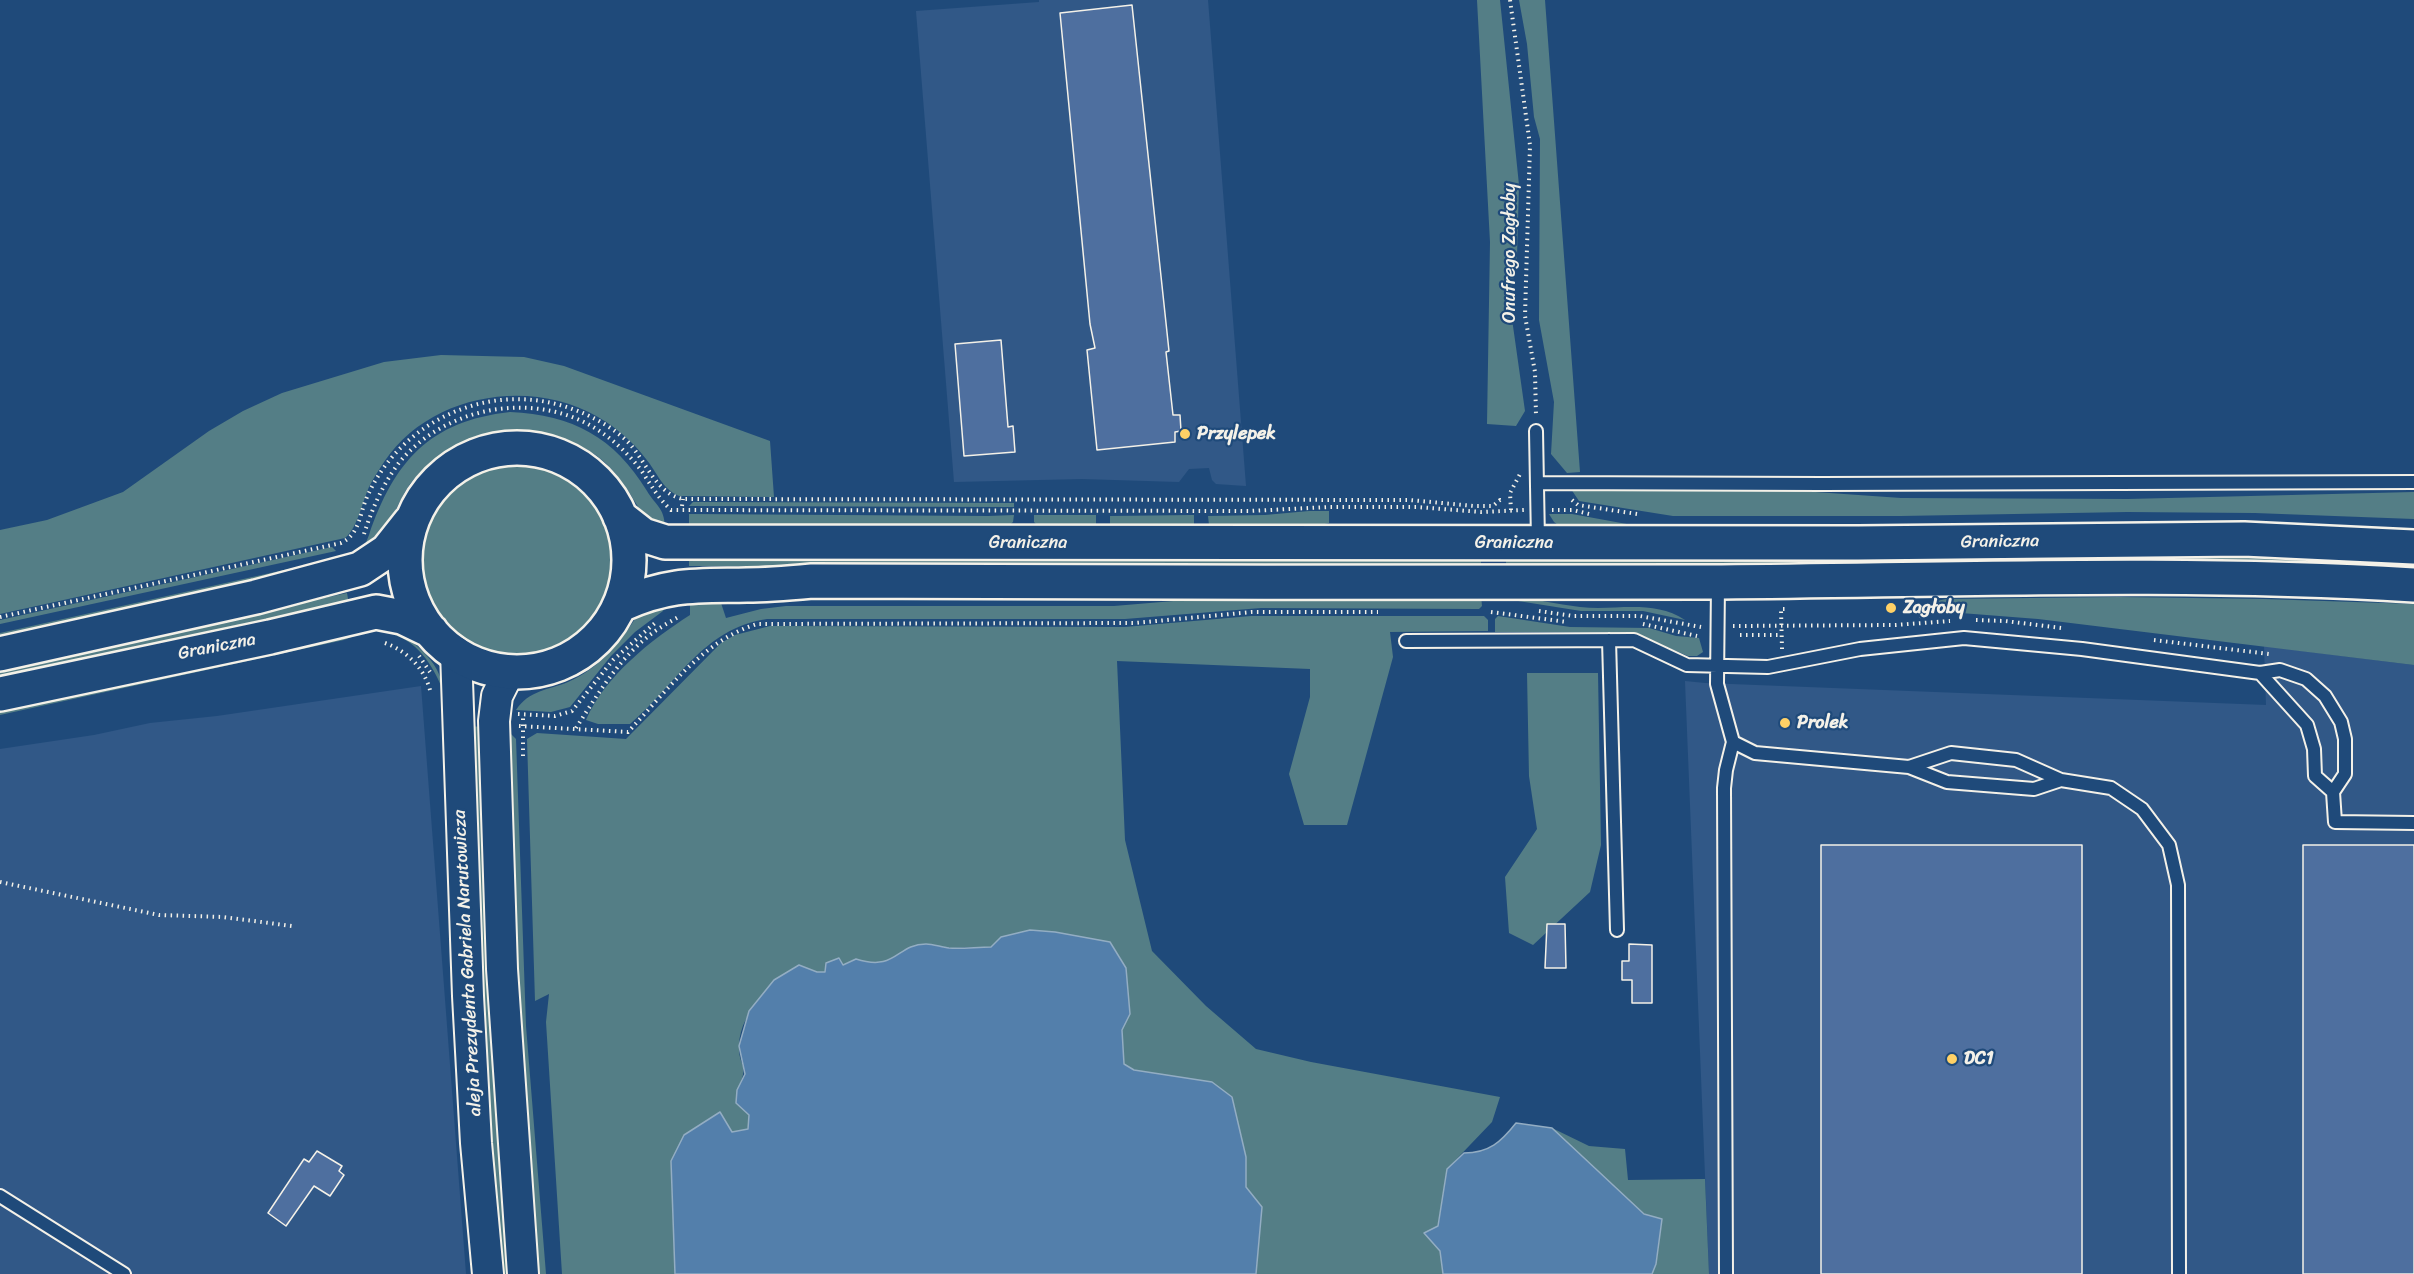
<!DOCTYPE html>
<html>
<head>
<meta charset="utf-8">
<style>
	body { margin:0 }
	canvas { display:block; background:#1f4a7a }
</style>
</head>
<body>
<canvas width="2414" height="1274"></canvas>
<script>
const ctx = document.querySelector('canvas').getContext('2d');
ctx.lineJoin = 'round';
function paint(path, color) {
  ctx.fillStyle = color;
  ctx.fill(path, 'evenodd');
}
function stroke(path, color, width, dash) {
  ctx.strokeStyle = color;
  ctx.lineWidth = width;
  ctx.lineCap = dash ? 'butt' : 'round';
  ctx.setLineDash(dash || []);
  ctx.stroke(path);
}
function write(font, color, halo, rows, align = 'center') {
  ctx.font = font + ' Sriracha,sans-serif';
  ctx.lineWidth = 4.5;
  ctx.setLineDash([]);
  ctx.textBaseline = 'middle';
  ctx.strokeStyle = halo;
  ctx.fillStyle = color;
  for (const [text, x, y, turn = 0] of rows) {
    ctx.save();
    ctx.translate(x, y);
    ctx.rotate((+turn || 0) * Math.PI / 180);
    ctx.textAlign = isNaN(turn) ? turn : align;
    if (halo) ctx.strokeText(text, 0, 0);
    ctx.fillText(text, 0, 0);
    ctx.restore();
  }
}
paint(new Path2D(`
	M1039 0H1208L1246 486 1216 484 1212 480 1209 468 1189 469 1179 482 1082 479 954 482 916 11 1039 2Z
	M2264 646 2414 665V1274H1709L1685 681 1705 683 2266 705Z
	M421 686 466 1274H0V749L94 735 150 723 217 716Z`), '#315887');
paint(new Path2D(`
	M1477 0H1500L1519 185 1517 256 1511 294 1512 319 1525 411 1516 426 1487 424 1490 242Z
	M1519 0H1545L1580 472 1567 473 1551 454 1554 402 1539 320 1540 139 1534 117 1527 44Z
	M441 355 524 357 564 366 770 441 774 497 679 496C662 489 657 472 646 459 633 442 617 428 598 417 530 377 429 394 384 462 379 470 374 477 370 485 362 501 358 528 345 538L0 614V530L47 520 123 492 209 431 243 411 282 393 384 362Z
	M510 412C573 415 614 437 647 491 656 506 664 507 665 527 642 521 637 503 625 486 617 475 608 464 597 456 537 412 455 426 410 484 404 493 399 502 395 512 392 519 391 532 385 537 379 543 369 547 362 552 364 546 367 541 369 535 394 462 429 421 510 412Z
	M421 561a96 96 0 1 1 192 0a96 96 0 1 1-192 0Z
	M1571 489 1801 491 1901 498 2128 499 2414 492V519L2255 513 2127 512 1900 516H1673L1579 501Z
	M693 502 1014 503V507L689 506Z
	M1309 511H1329V523L1307 528 1214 529 1209 525 1208 516 1265 515Z
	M689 514 988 516 1014 515 1013 522 1005 529 689 528Z
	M1549 514H1572L1665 531 1562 528 1554 522Z
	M1034 515H1096V524L1090 529H1041L1034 522Z
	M1194 515V524L1190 530 1114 529 1110 524V516Z
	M332 547 336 551 0 624V620Z
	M2247 553 2414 560V572L1506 569V557Z
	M689 555 1481 557V569L689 566Z
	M338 558 339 565 0 640V633Z
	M347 593 349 604 0 680V668Z
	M1245 595H1481L1482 606 1479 609 1261 608 1125 619H767C703 628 676 685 630 724H598L586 720C605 676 651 640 690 615V597H719L726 618 761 609 786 606H1114Z
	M1510 595C1533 599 1557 604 1580 607 1616 611 1653 599 1685 620L1643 611H1581L1512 600 1509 598Z
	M2119 597 2264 599 2414 604V665L2038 619 1961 613 1940 614 1923 607V604L1946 599Z
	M665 607 663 611 635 632 611 656 570 707 551 712 516 710C529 690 549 690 568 682 600 668 620 643 638 614Z
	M1251 616H1484L1488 620V631L1390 632 1393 657 1347 825H1304L1289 774 1310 697V669L1117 661 1125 840 1152 951 1206 1006 1256 1049 1311 1062 1500 1097 1492 1122 1447 1169 1438 1226 1443 1274H1256L1262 1207 1246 1187V1157L1232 1097 1170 1077 1134 1070 1124 1064 1122 1030 1130 1014 1126 968 1110 942 1001 937 991 947 951 948 924 944 903 951 891 961 872 964 856 959 825 972H817L799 965C773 988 741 1008 739 1045 738 1068 751 1063 737 1090L749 1115 748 1129 732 1133 720 1113 684 1135 671 1161 675 1274H562L546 1022 549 994 535 1001 527 739 537 733 626 739 721 643 735 635 770 626 1125 627Z
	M1498 616 1570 627 1649 628 1676 636 1699 638 1703 652 1697 656H1688L1631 632H1495V619Z
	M386 626C410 638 441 660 443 690 434 669 423 649 402 638 394 634 387 633 380 628Z
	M355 630 354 636 344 640 0 715V707Z
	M1527 673H1598L1601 845 1590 892 1533 945 1509 933 1505 877 1537 829 1529 776Z
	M472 726 480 727 492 1053 509 1274H501C486 1091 478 909 472 726Z
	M508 731 516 739 526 1026 546 1274H538L515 944Z
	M1552 1128 1589 1146 1625 1149 1628 1180 1705 1179 1709 1274H1652L1656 1264 1662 1219 1644 1214Z`), '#547e86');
const water = new Path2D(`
	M1030 930 1055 932 1110 942 1126 968 1130 1014 1122 1030 1124 1064 1134 1070 1212 1082 1232 1097 1246 1157V1187L1262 1207 1256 1274H675L671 1161 684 1135 720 1112 732 1132 748 1129 749 1115 736 1103 737 1090 745 1074 739 1046 749 1011 774 980 799 965 817 972H825L826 963 839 958 843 965 856 959C897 972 896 944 926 944 933 944 941 947 949 948 962 949 977 947 991 947L1001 937Z
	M1516 1123 1552 1128 1644 1214 1662 1219 1656 1264 1652 1274H1443L1440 1251 1424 1233 1438 1226 1447 1169 1464 1153C1489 1153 1501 1142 1516 1123Z`);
paint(water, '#537fab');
stroke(water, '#93adc3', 1.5);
const building = new Path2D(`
	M1132 5 1169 351 1166 352 1173 415H1180L1181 431 1175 432V442L1097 450 1087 350 1095 348 1090 324 1060 13Z
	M1001 340 1008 427 1013 426 1015 452 964 456 955 344Z
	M1821 845H2082V1274H1821Z
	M2303 845H2414V1274H2303Z
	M1547 924H1565L1566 968H1545Z
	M1629 944 1652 945V1003H1632V980H1622V961H1629Z
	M317 1151 342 1166 339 1171 344 1175 330 1196 314 1186 286 1226 268 1213 304 1159 309 1162Z`);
paint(building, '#4e6f9f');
stroke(building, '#f4f1e8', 1.5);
const service = new Path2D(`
	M1536 431 1538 541
	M1537 483 1822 484 2414 482
	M1718 583 1717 684 1733 742 1755 753 1909 767 1947 782 2034 789 2061 780
	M1609 640 1617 930
	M1406 641 1634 640 1687 665 1768 667 1860 649 1964 638 2082 649 2260 673 2280 670 2306 679 2325 696 2341 722 2345 739V774L2333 792 2335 822 2414 823
	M2260 673 2307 725 2314 749 2315 776 2333 792
	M1909 767 1951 753 2016 760 2061 780 2111 788 2142 809 2169 845 2178 885 2179 1274
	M0 1196 124 1274
	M1726 1274 1724 788 1726 770 1733 742`);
const tertiary = new Path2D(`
	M456 652 468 996 476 1143 488 1274
	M509 672 497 696 494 721 502 969 523 1274`);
const secondary = new Path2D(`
	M405 560a112 112 0 1 1 224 0a112 112 0 1 1-224 0Z
	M620 517 643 535 665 542 1858 543 2244 539 2414 547
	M623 604C670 583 697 586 747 585 768 585 790 583 812 581 1115 581 1419 584 1722 582 1952 580 2184 571 2414 585
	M0 654 256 597 360 569 387 551 410 522
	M0 694 270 637 376 612 402 617 431 631`);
stroke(service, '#f4f1e8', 16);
stroke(tertiary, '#f4f1e8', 34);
stroke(secondary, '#f4f1e8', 38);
stroke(new Path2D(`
	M1510 0 1530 145 1525 316 1535 372 1536 417
	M1572 500 1578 505 1637 514
	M682 506 683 499
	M1511 510 1510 493 1520 474
	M1552 510H1573L1589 514
	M364 534C372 509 382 486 398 464 445 405 538 389 601 432 616 442 630 456 641 470 651 485 658 498 671 510L1250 511 1329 507H1417L1481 512 1524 510
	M1915 607 1920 611 1923 622
	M1539 611 1573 616H1640L1701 627
	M1491 612 1567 622
	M0 617 341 543C360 534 359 515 367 497 395 433 463 393 533 400 566 403 604 419 628 442 646 461 656 494 683 499L1410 500 1474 506H1493L1500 500 1503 501
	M1976 620 2005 621 2061 628
	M1643 624 1697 636
	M1733 626 1895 625 1950 621
	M1740 635H1781
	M2154 640 2269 654
	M385 643C407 651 424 668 430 690
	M1782 649 1781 609H1785
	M419 656 430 672
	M518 714 555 716 572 711 613 660 656 622
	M519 726 628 732C666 692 703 640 757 624L1135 623 1252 612H1378
	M576 728C596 697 616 663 645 639 655 630 668 623 680 616
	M523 756V714
	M0 882 159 915 223 917 292 926`), '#f4f1e8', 4, [1.5, 4.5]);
stroke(service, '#1f4a7a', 12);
stroke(tertiary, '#1f4a7a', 30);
stroke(secondary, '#1f4a7a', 33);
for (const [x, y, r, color] of [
	[1185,434,6,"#ffd166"],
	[1891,608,6,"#ffd166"],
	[1785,723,6,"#ffd166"],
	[1952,1059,6,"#ffd166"]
]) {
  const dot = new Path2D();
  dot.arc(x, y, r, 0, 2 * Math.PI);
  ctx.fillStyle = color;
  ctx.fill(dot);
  stroke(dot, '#1f4a7a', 2);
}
write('18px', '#f4f1e8', '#1f4a7a', [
	["Onufrego Zagłoby",1510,253,-90],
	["Graniczna",2000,542,-1],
	["Graniczna",1028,543],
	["Graniczna",1514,543],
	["Graniczna",217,647,-11],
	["aleja Prezydenta Gabriela Narutowicza",468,963,-93]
]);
write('bold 18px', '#f4f1e8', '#1f4a7a', [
	["Przylepek",1197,434],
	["Zagłoby",1903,608],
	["Prolek",1797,723],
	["DC1",1964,1059]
], 'left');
</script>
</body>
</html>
